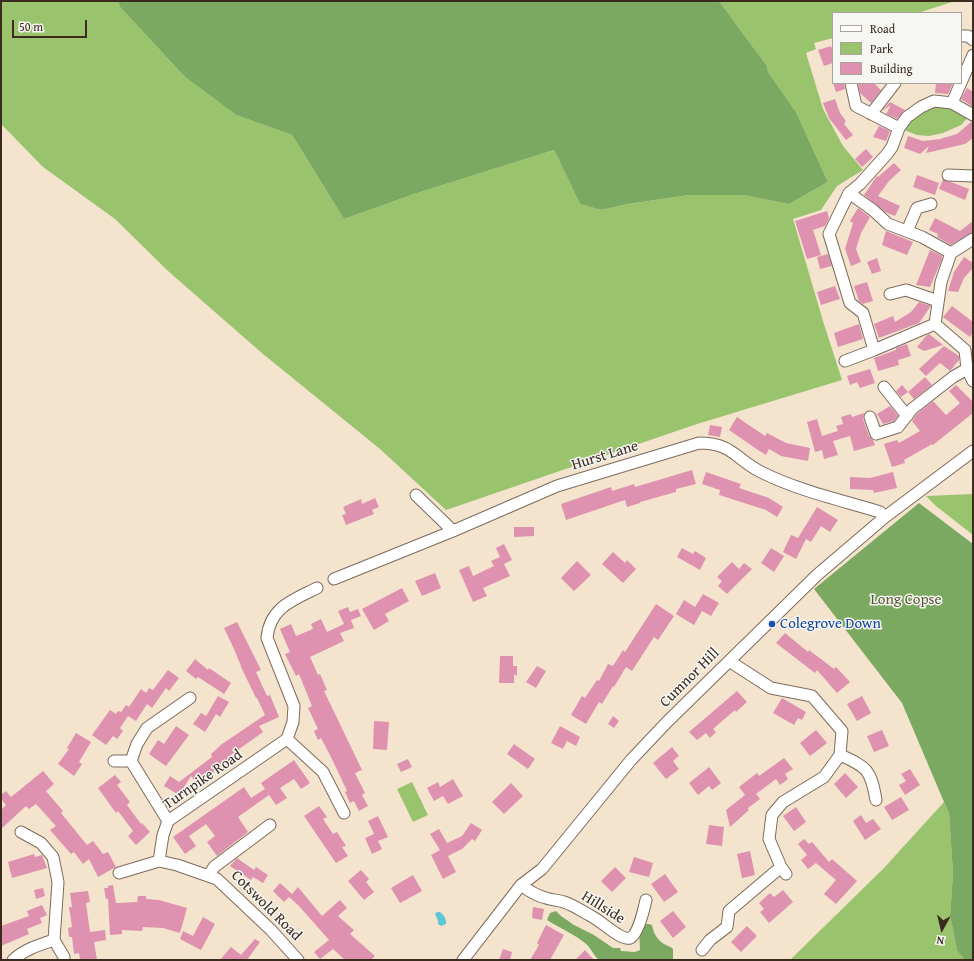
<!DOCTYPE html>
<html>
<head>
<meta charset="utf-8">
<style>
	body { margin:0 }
	#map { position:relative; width:974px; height:961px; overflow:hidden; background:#f4e4ce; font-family:"Gentium Book Plus",serif }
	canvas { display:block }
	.frame { position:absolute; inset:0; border:2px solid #3b2a1e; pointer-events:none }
	.legend { position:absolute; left:832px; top:12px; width:130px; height:72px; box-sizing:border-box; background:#f6f6f2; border:1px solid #aba49d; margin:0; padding:5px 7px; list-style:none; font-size:12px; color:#3b2a1e }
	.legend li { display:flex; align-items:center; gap:8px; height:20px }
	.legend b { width:20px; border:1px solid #aba49d }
	.north { position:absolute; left:922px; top:909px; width:40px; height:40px; -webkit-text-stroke:3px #f6f6f2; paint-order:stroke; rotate:188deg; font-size:11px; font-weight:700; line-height:16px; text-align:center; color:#3b2a1e }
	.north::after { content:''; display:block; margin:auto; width:14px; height:18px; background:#3b2a1e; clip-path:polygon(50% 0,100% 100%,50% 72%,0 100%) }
	.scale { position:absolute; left:12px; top:20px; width:75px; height:18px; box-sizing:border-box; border:2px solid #3b2a1e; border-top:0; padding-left:5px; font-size:12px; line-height:14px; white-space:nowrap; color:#3b2a1e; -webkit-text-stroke:3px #f6f6f2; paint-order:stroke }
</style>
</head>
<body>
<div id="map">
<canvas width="974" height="961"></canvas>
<div class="frame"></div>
<ul class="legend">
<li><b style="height:5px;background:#fff"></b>Road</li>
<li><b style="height:11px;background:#9ac36e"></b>Park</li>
<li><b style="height:11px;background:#de92af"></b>Building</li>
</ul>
<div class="north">N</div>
<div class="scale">50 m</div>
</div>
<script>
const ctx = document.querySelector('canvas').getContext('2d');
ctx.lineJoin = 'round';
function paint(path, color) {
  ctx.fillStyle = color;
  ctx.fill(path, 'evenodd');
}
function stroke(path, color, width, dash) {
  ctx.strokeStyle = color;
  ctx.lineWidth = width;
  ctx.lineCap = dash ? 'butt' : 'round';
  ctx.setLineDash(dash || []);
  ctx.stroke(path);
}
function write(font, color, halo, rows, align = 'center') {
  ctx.font = font + ' "Gentium Book Plus",serif';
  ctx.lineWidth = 3;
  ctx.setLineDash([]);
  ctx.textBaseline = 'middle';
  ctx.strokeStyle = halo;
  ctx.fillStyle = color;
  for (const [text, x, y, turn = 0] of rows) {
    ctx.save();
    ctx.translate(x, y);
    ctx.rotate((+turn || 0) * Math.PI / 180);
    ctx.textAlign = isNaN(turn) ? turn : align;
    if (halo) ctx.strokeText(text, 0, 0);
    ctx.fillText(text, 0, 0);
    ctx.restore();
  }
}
paint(new Path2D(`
	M1 1H118L120 7 185 77 236 115 292 135 344 219 414 194 554 150 580 204 601 210 628 204 689 195H743L789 204 828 182 796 112 768 72 767 66 719 1H955L918 13H833V38L814 43 816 49 806 53 823 109 843 146 863 170 837 186 821 210 793 219 823 321 842 380 697 424 446 510 380 449 263 354 168 271 115 219 43 167 1 124Z
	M934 101 971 114 961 125 943 133 929 136 917 135 899 128Z
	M973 494V535L936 506 926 496Z
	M412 782 428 815 413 822 397 789Z
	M944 802 949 813 953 874 950 915 957 949 965 960H790L884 868Z`), '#9ac36e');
paint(new Path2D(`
	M118 1H719L767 66 768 72 796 112 828 182 789 204 743 195H689L628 204 601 210 580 204 554 150 414 194 344 219 292 135 236 115 185 77 120 7Z
	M919 503 973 544V960H965L957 950 950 915 953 874 949 813 944 802 902 703 814 589Z
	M556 911 561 916 574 925 594 935 613 948H620L621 951 635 952 640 950 639 928C643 924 647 923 652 925 653 932 657 940 664 944 668 946 670 946 673 949V960H599C593 955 591 948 585 943 574 934 560 928 547 920L550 913Z`), '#7ba961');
paint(new Path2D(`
	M437 912H440C444 915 447 920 446 924L441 926 438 924V921L435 914Z`), '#5ec8d8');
paint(new Path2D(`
	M831 46 833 52V63L824 66 818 50Z
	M833 83H844L845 89 836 92Z
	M858 83H874L881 90 871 103 860 93Z
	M936 83H953L948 94 935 93Z
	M967 88 973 92V107L961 99Z
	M835 99 840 113 846 121 844 124 853 135 846 140 829 118 823 103Z
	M890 102 905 110 897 119 886 114 891 105 882 111Z
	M971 122H973V138L965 144 926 153 929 146 920 154 904 148 908 136 923 141 940 139 957 134Z
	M879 126 890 131 886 141 873 137Z
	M866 149 873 157 862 167 855 159Z
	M894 163 901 170 889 181 878 196 900 206 895 216 885 212 864 195 877 176 878 177Z
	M917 175 939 183 935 195 913 187Z
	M943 179 969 189 965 200 939 189Z
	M858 208 870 217 861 233 856 249 861 262 851 266 845 249 853 223 850 221Z
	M827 211 829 218 825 226 813 230 821 255 807 259 795 221Z
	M935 218 960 231 973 221V232L951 245 937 237 938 234 929 230Z
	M886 231 913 242 907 255 882 245Z
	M930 250 942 256V259L930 287 916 285Z
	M828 254 832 266 820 269 817 257Z
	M964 257 973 263V268L964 278 958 292 948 291 954 272Z
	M877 258 881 271 872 274 867 262Z
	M867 282 873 301 863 304 859 301 854 286Z
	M835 286 840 299 821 305 817 292Z
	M919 302 931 306 919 323 879 338 874 324 893 316 895 322 911 312Z
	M952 306 973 322V332L970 337 943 317Z
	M859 324 863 339 838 347 834 333Z
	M929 334 943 345 924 351 917 347 926 336Z
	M907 344 911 356 898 360 899 365 878 371 874 358 896 350V348Z
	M944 346 959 356V360L950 371 940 363 926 376 919 369Z
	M870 369 875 383 860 388 857 382 850 385 847 376Z
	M925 377 932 385 914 399 908 392Z
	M902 385 908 392 901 397 896 391Z
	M956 385 973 402V413L933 445 932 444 904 460 905 463 892 467 884 444 897 440 899 443 920 431 912 421 917 414 933 401 946 415 960 403 949 391Z
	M890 406 898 416 894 421 883 424 877 414Z
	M864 413 863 419 869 436 873 440 875 445 854 451 850 436 833 441 838 455 824 459 822 450 815 452 807 422 817 419 822 436 838 431 836 426 843 424 841 417 851 414 852 417Z
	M737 417 765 436 767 433 786 443 810 448 808 461 781 456 769 449 766 455 758 450 729 430Z
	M710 425 722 427 720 437 708 435Z
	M692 470 696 484 676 489V492L640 502V503L627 507 625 500 566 520 561 504 611 487 612 491 634 484 635 487Z
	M706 472 741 484 739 488 769 498 783 507 777 517 766 510 719 495 720 490 702 484Z
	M893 472 897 488 874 493 873 490 850 489V477L870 478Z
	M375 498 379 507 372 510 374 514 346 525 342 515 346 514 343 507 361 499 362 504Z
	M817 507 838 520 830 532 821 526 811 542 806 539 796 559 783 552 791 535 798 538Z
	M514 527H534V536L514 537Z
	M504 544 512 560 504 564 510 576 483 588 487 596 473 602 459 570 469 566 473 576 494 566 491 561 500 557 496 548Z
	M682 548 693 554 695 551 706 558 700 570 677 557Z
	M771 548 784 556 774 572 761 563Z
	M613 552 625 563 627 560 636 569 623 583 602 564Z
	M577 561 591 575 574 591 561 578Z
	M732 562 739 569 744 563 752 569 727 594 718 586 722 581 717 577Z
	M435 573 441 588 422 596 415 581Z
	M402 588 409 601 385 614 389 621 374 630 362 609Z
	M703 594 719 603 711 616 702 611 694 625 676 614 684 600 695 607Z
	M656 604 674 616 658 640 654 637 632 671 626 667 614 687 613 686 602 704 599 702 586 724 571 715 582 696 585 698 597 680 599 681 608 664 613 666 623 650 625 652Z
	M348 607 350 612 358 609 361 616 351 620 354 628 340 633 344 641 310 657 318 675 320 674 327 690 324 691 362 770 355 773 365 793 362 795 368 806 359 811 354 801 350 803 345 792 347 791 332 759 321 738 318 740 314 731 318 729 308 708 312 706 299 674 296 676 285 654 290 652 280 629 291 624 296 636 313 629 311 624 321 619 327 632 344 624 338 611Z
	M237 622 261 670 256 672 267 696 270 695 279 717 259 726 263 732 228 757 230 760 197 784 191 776 179 795 164 786 170 776 179 782 212 757 211 754 222 744 265 715 257 698H256L241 667V666L234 649 224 628Z
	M785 633 808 652 809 650 834 669 836 667 850 682 837 693 817 670 815 673 776 643Z
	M500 656H513V666H517V676L514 674V683H499Z
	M195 659 208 670 209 668 231 683 224 694 198 677 196 679 186 671Z
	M537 666 546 671 536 688 526 682Z
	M168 670 179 678 169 691 166 688 152 708 147 704 136 721 128 716 120 728 123 731 117 739 113 736 106 745 92 735 110 710 116 714 118 711 121 712 126 705 129 707 141 689 146 693 149 688 153 690Z
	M737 691 747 702 736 712 735 710 713 729 716 732 710 738 706 733 697 740 689 732Z
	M218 696 229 702 220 717 216 714 205 732 193 724 201 713 206 716Z
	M862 696 871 713 857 721 847 704Z
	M782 698 806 712 802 720 798 718 794 725 773 713Z
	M613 716 619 721 614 728 608 724Z
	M374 721 389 722 387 750 373 749Z
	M176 726 189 735 166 766 149 754 158 740 164 744Z
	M560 726 580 737 576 746 567 741 563 749 551 743Z
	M816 730 827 743 810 756 800 743Z
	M882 730 889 746 874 752 867 736Z
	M76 733 91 742 79 762 82 764 74 776 58 764 69 749 67 748Z
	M514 744 535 759 528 769 507 754Z
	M672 747 679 756 673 761 679 769 666 779 653 763Z
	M784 758 793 769 785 774 788 779 780 785 776 779 756 794 760 799 748 808 749 810 730 827 726 810 745 795 739 787 757 773 759 776Z
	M408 759 412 767 401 772 397 764Z
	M294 760 310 783 301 789 294 779 280 788 287 798 276 805 269 795 238 817 248 832 217 856 207 842 215 836 206 824 189 836 196 846 185 854 173 837 244 787 251 798 265 789 261 783Z
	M709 767 721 783 712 790 709 786 698 795 689 783Z
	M910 769 920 785 905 795 899 785 906 781 901 774Z
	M43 771 54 784 46 791 63 811 61 813 87 845 93 841 103 854 108 852 116 867 98 877 89 859 83 864 74 852 71 854 50 830 56 826 36 804 29 809 26 806 1 829V810L6 805 1 799V795L6 791 11 797Z
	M845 773 858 787 846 798 834 784Z
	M115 775 121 782 117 785 130 802 127 805 141 824 142 823 150 832 136 845 128 836 133 831 118 811 116 813 98 788Z
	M453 779 463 796 448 804 443 796 434 801 427 788 438 782 440 787Z
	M511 783 523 796 504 814 492 802Z
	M901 797 909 810 892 820 884 807Z
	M319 806 327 817 323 819 333 834 337 832 346 846 342 847 348 856 336 863 304 816Z
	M796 807 806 822 794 831 783 816Z
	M861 815 866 823 873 819 881 829 865 840 853 821Z
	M378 816 388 837 378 841 382 849 372 854 365 838 374 834 368 821Z
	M471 823 482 830 475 841 472 839 462 849 448 856 456 872 443 879 431 855 440 850 430 834 439 829 447 843 462 836Z
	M709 825 724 827 722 846 706 844Z
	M804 839 809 844 812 842 829 862 832 859 857 881 836 904 824 894 836 880 816 863 808 869 801 860 807 855 798 844Z
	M750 851 755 875 742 878 737 854Z
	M34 854 35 857 42 855 47 868 12 878 8 862Z
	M634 857 653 863 649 877 629 872Z
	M237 858 254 870 256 867 268 875 263 883 253 877 251 880 230 866Z
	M615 867 626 878 612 892 601 881Z
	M361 870 369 879 366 882 374 892 364 900 348 881Z
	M665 874 678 892 664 902 651 884Z
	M413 875 422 891 400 903 391 888Z
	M280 883 292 894 298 887 322 916 340 900 347 908 338 916 354 930 350 934 375 956 371 960H345L333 949 320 959 314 952 329 940 299 906 289 897 284 902 273 891Z
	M113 885 116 903 137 902 138 896H146V899L159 900 187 908 180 933 163 928 143 927 142 931 122 930V934L110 935 108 899H106L104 888H108V886Z
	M43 888 45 896 36 899 34 890Z
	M783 890 793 902 769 923 760 912 764 909 759 903 770 893 774 897Z
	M88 891 90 902 86 903 90 932 105 930 106 940 94 942 97 960H80L79 953 74 954 72 937H69L68 928 72 927 69 907H72L70 893Z
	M42 905 47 915 40 918 42 923 27 929 29 934 1 946V926L29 916 27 911Z
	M533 907 544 909 542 920 532 918Z
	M673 911 686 927 673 938 660 921Z
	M203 917 215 924 201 950 180 939 183 931 193 936Z
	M546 925 564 935 550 960H530L539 945 537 943Z
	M747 926 757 936 741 952 731 942Z
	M255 939 260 942 247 960H220L231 947 241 955Z
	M503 949 512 952 510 960H499Z
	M585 950 594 960H575Z`), '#de92af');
const minor = new Path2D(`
	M961 36H968L973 40
	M851 83 856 106 899 128
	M952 103 973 55
	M871 114 895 83
	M948 175 973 176
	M849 193 873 210 888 224 922 237 951 253
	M907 231 917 208 931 204
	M973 239 951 253 941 282 935 324 965 350 967 369 973 381
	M890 294 906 290 938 301
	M935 324 874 350 863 313 850 303 829 234 849 193 860 184 887 154 892 147 899 128 907 117 921 107 934 101 952 103 973 115
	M845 361 874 350
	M884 387 907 416
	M870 417 876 434 898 427 912 409 953 377 967 369
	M416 495 453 531
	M334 579 453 531 557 486 699 443C733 443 735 459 761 472 799 491 841 500 880 512L885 517
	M729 661 771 688 812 696 842 731 840 755 824 777 783 802 772 815 769 839 781 867 786 874
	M287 739 323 772 344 813
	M840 755C868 767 871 771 876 800
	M114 761H131
	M168 821 131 761 137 744 147 728 190 698
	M21 832 41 843 53 857 58 882 54 940 64 957V960
	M159 861 163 835 168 821 287 739 293 722 294 706 267 638C270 607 293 600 317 588
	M119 873 159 861 177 865 217 879 271 930 298 960
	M209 875 214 867 270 825
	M521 885C529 891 537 896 546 898 551 900 558 900 564 902 573 905 582 911 591 916 600 920 621 941 630 938 638 935 644 909 646 900
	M702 950 710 940 727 927 729 911 781 867
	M13 960C25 949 39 945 54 940
	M463 960 521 885 542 869 631 760 667 722 817 575 885 517 973 451`);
stroke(minor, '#7c6b5c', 13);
stroke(minor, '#fff', 11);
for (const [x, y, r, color] of [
	[772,624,4,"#1a4fb4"]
]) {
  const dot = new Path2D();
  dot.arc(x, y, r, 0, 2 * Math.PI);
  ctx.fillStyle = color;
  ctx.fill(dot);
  stroke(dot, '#f6f6f2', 1.5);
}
write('15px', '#3b2a1e', '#f6f6f2', [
	["Hurst Lane",605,456,-17],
	["Cumnor Hill",690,678,-45],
	["Turnpike Road",203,780,-35],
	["Cotswold Road",266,906,45],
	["Hillside",603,908,32]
]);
write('15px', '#585836', '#f6f6f2', [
	["Long Copse",906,600]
]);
write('15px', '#164399', '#f6f6f2', [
	["Colegrove Down",780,624]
], 'left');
</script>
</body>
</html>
